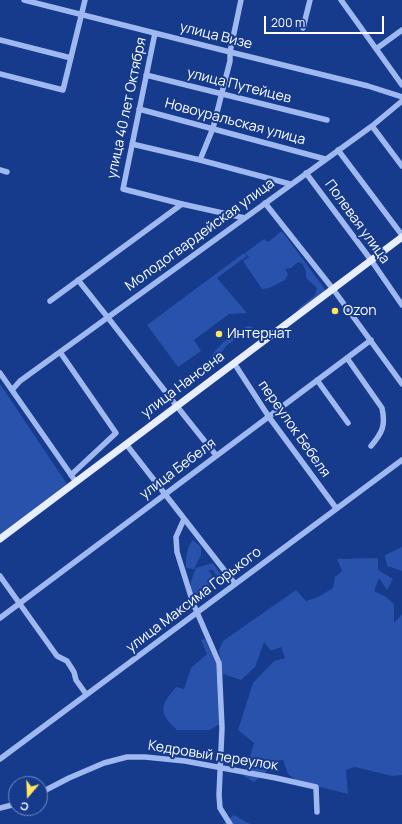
<!DOCTYPE html>
<html>
<head>
<meta charset="utf-8">
<style>
	body { margin:0 }
	#map { position:relative; width:402px; height:824px; overflow:hidden; background:#163a8c; font-family:Manrope,sans-serif }
	canvas { display:block }
	.north { position:absolute; left:8px; top:776px; width:40px; height:40px; box-sizing:border-box; background:#163a8c; border:1px solid #7389ba; border-radius:50%; rotate:199deg; font-size:11px; font-weight:700; line-height:16px; text-align:center; color:#fff }
	.north::after { content:''; display:block; margin:auto; width:14px; height:18px; background:#ffe65e; clip-path:polygon(50% 0,100% 100%,50% 72%,0 100%) }
	.scale { position:absolute; left:264px; top:16px; width:120px; height:18px; box-sizing:border-box; border:2px solid #fff; border-top:0; padding-left:5px; font-size:12px; line-height:14px; white-space:nowrap; color:#fff; -webkit-text-stroke:3px #163a8c; paint-order:stroke }
</style>
</head>
<body>
<div id="map">
<canvas width="402" height="824"></canvas>
<div class="north">С</div>
<div class="scale">200 m</div>
</div>
<script>
const ctx = document.querySelector('canvas').getContext('2d');
ctx.lineJoin = 'round';
function paint(path, color) {
  ctx.fillStyle = color;
  ctx.fill(path, 'evenodd');
}
function stroke(path, color, width, dash) {
  ctx.strokeStyle = color;
  ctx.lineWidth = width;
  ctx.lineCap = dash ? 'butt' : 'round';
  ctx.setLineDash(dash || []);
  ctx.stroke(path);
}
function write(font, color, halo, rows, align = 'center') {
  ctx.font = font + ' Manrope,sans-serif';
  ctx.lineWidth = 4;
  ctx.setLineDash([]);
  ctx.textBaseline = 'middle';
  ctx.strokeStyle = halo;
  ctx.fillStyle = color;
  for (const [text, x, y, turn = 0] of rows) {
    ctx.save();
    ctx.translate(x, y);
    ctx.rotate((+turn || 0) * Math.PI / 180);
    ctx.textAlign = isNaN(turn) ? turn : align;
    if (halo) ctx.strokeText(text, 0, 0);
    ctx.fillText(text, 0, 0);
    ctx.restore();
  }
}
paint(new Path2D(`
	M282 231 327 292 296 315V312L300 307 315 295 317 288 306 278V271L302 263 298 262 291 268 285 269 288 274 285 280 269 288 262 289 243 261 249 257 245 253 264 239 268 242Z
	M244 253 247 256 217 278 247 313 229 314 194 340 201 351 178 367 147 325Z
	M248 326 253 327 251 332 240 336 226 346 215 362H212L209 360C218 345 232 333 248 326Z
	M0 384 67 484 0 535Z
	M193 540 201 547V555L194 569 186 568C186 558 186 548 193 540Z
	M402 547V571L387 566 385 555Z
	M378 558V570L393 579 387 590 379 578 374 591 386 597 394 604V623L402 614V775L392 776 355 767 346 770 348 794 297 781 288 774 283 760 270 762 267 771 254 782 244 776 254 743 238 730 253 683 274 661 285 658 281 647 271 651 264 642 255 667 241 680 223 674 219 650 223 641 296 590 306 601 318 597 333 588 335 577 342 571 337 559Z
	M213 563 221 575 217 576 213 570H208L214 578 212 585 196 603C189 585 189 585 196 568Z
	M205 639 216 664 219 724 210 730H177C158 712 160 706 176 687L184 689 191 668 207 654 201 640Z
	M234 815 250 824H223Z`), '#2852ab');
stroke(new Path2D(`
	M24 0 230 52 368 86 402 97
	M341 0 402 85
	M303 28 310 0
	M155 33 123 189 182 204 245 218
	M0 40 71 58
	M376 49 402 30
	M0 74 63 90 85 0
	M146 75 327 120
	M139 109 325 159
	M372 126 402 166
	M132 144 200 160 290 184
	M338 150 402 235
	M200 160 213 128 230 61V52L241 0
	M0 170 7 172
	M306 173 371 260 402 305
	M265 203 333 289 402 384
	M78 280C125 338 169 398 216 455
	M50 301 182 204
	M60 352 116 433 71 475
	M347 358 382 408C386 426 382 433 371 446
	M234 363 269 417 336 508
	M0 373 76 482
	M317 380 348 423
	M12 390 20 381 372 126 402 101
	M126 444 235 584
	M184 519 176 537 177 552 193 603 219 663 222 728 219 795 220 808 230 824
	M0 576 57 656 67 661 74 672 76 680 86 694
	M0 618 371 340
	M0 759 402 460
	M40 793 69 778 104 763 127 757H145L185 761 276 778 316 787 317 812
	M0 808 16 804`), '#9fb9f0', 5.5);
stroke(new Path2D(`
	M0 539 402 237`), '#e8eeff', 7);
for (const [x, y, r, color] of [
	[335,311,4,"#ffe65e"],
	[219,334,4,"#ffe65e"]
]) {
  const dot = new Path2D();
  dot.arc(x, y, r, 0, 2 * Math.PI);
  ctx.fillStyle = color;
  ctx.fill(dot);
  stroke(dot, '#163a8c', 1.5);
}
write('14px', '#fff', '#163a8c', [
	["улица Визе",216,36,14],
	["улица Путейцев",239,86,14],
	["улица 40 лет Октября",127,108,-78],
	["Новоуральская улица",235,122,15],
	["Полевая улица",357,222,54],
	["Молодогвардейская улица",200,235,-36],
	["улица Нансена",183,385,-37],
	["переулок Бебеля",294,429,55],
	["улица Бебеля",178,469,-37],
	["улица Максима Горького",194,600,-37],
	["Кедровый переулок",213,756,9]
]);
write('14px', '#fff', '#163a8c', [
	["Ozon",343,311],
	["Интернат",227,334]
], 'left');
</script>
</body>
</html>
